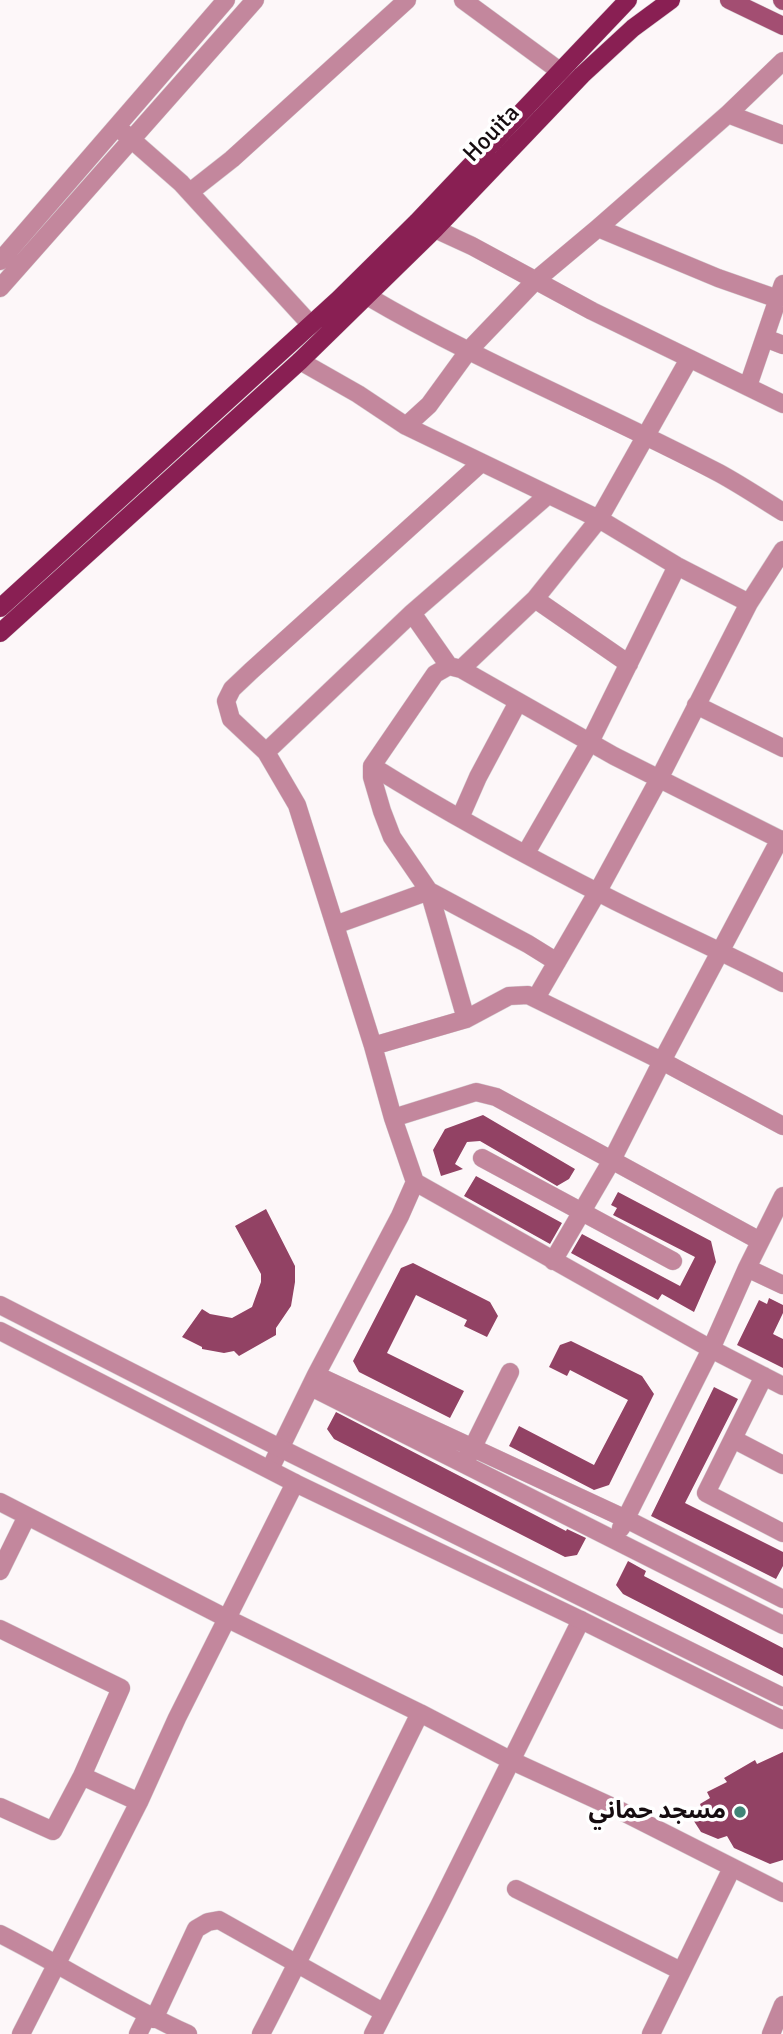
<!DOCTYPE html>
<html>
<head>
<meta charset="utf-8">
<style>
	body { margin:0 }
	canvas { display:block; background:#fdf7f9 }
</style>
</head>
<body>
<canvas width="783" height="2034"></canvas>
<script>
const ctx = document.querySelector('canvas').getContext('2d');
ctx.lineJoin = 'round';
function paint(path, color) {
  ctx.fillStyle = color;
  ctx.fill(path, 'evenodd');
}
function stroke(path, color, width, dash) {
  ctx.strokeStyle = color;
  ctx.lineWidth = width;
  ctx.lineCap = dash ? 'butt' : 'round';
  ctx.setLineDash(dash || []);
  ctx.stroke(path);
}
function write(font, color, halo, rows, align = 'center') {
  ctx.font = font + ' Signika,"Noto Sans Arabic",sans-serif';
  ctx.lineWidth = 7;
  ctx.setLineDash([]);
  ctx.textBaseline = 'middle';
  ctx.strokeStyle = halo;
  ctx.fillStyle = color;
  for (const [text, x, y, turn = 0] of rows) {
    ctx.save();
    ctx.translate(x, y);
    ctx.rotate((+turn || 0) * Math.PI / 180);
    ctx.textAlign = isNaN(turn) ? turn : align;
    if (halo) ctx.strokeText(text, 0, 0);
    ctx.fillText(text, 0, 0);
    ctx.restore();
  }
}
paint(new Path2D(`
	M483 1115 575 1169 569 1179 557 1186 480 1141 467 1142 455 1164 463 1169 441 1176 433 1150 445 1129Z
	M476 1176 562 1223 550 1244 464 1196Z
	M618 1192 711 1241 716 1262 694 1312 662 1294 658 1300 571 1253 582 1234 680 1286 695 1257 613 1215 617 1208 611 1205Z
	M266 1209 295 1266V1282L291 1306 276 1328V1335L239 1356 234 1351 224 1353 202 1349V1347L182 1337 202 1309 210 1314 232 1318 252 1307 261 1282V1274L235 1226Z
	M413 1263 490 1302 498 1316 487 1337 464 1326 467 1320 416 1295 387 1353 464 1391 450 1418 359 1372 353 1361 401 1268Z
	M769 1298 783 1305V1313L773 1334 783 1339V1368L737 1345 759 1300 767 1304Z
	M571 1341 642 1376 654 1394 609 1485 594 1490 509 1446 519 1426 594 1465 628 1400 570 1370 567 1376 549 1367 560 1345Z
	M714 1387 738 1399 685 1503 783 1552V1566L776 1579 651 1516Z
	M336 1412 566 1531 567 1529 586 1538 577 1555 565 1557 334 1439 327 1429Z
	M628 1561 646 1571 644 1576 783 1648V1676L623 1594 616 1585Z
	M783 1752V1860L770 1864 734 1848 727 1836 718 1839 701 1832 690 1815 702 1809 700 1804 710 1798 707 1792 727 1782 724 1778 755 1760 757 1764Z`), '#924264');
const minor = new Path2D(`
	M463 0 561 72
	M728 114 783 135
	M123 132 181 183 311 325
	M190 192 232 159 407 0
	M598 228 718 278 778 299
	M435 229 472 246 592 311 783 404
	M0 261 226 0
	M0 288 255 0
	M367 296C481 363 603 412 719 473 741 485 762 499 783 512
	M765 338 783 345
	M300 361 358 394 406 426 599 519 677 566 749 603
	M748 386 783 284
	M406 426 429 405 469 350 536 280 598 228 728 114 783 61
	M481 463 251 671 232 689 226 701 231 719 266 752 297 805 373 1046 466 1019 509 996 528 995 662 1061 783 1126
	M535 599 629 664
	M412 613 449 666
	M461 669 535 599 599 519 689 359
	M696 705 783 748
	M266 752 412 613 548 495
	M372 766V777L382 811 392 837 429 891 466 1019
	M460 818 478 777 518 702
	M783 841 614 756 461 669 449 666 435 674 372 766C450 815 532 859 615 901 671 929 728 954 783 983
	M526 853 590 742 677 566
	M335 925 429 891 528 944 557 962
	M536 998 598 891 660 777 749 603 783 550
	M393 1118 476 1092 496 1097 760 1241
	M482 1158 673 1261
	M415 1182 711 1349 783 1386
	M553 1261 612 1160 662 1061 780 839
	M747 1268 783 1285
	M316 1375 626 1519 783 1599
	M764 1376 706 1493 783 1533
	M311 1387 783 1625
	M733 1439 783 1465
	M468 1457 510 1372
	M270 1469 316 1375 400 1216 415 1182 393 1118 373 1046
	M0 1502 226 1618 420 1713 510 1760 619 1810 783 1893
	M621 1528 711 1349 747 1268 783 1196
	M0 1571 27 1516
	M0 1629 121 1688 82 1776 53 1831 0 1807
	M82 1776 139 1802
	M516 1889 681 1971
	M0 1934C63 1966 124 2005 188 2034
	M154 2019 196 1929 208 1922 219 1920 383 2012
	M21 2034 139 1802 177 1718 295 1483
	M138 2034 148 2014
	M261 2034C316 1928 367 1820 420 1713
	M373 2034 439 1906 581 1620
	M651 2034 732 1868
	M771 2034 783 2005`);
const tertiary = new Path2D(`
	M0 1305 280 1448 783 1697
	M0 1331 295 1483 581 1620 783 1720`);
const secondary = new Path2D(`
	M729 0 783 26
	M782 0 783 1`);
const primary = new Path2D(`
	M0 608 339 299 417 222 628 0
	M0 633 300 361 435 229 582 75 633 28 671 0`);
stroke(minor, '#d8d1d4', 19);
stroke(tertiary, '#d8d1d4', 19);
stroke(secondary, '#d8d1d4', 19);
stroke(primary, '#d8d1d4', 19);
stroke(minor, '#c3879d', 18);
stroke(tertiary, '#c3879d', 18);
stroke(secondary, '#a34e72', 18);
stroke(primary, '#891f53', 18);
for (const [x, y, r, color] of [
	[740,1812,7,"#418477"]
]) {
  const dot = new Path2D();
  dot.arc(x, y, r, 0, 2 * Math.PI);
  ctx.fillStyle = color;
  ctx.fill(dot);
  stroke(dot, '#fff', 2.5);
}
write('24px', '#160c10', '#fff', [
	["Houita",492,134,-46]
]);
write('bold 24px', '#160c10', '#fff', [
	["مسجد حماني",726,1812]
], 'right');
</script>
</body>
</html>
